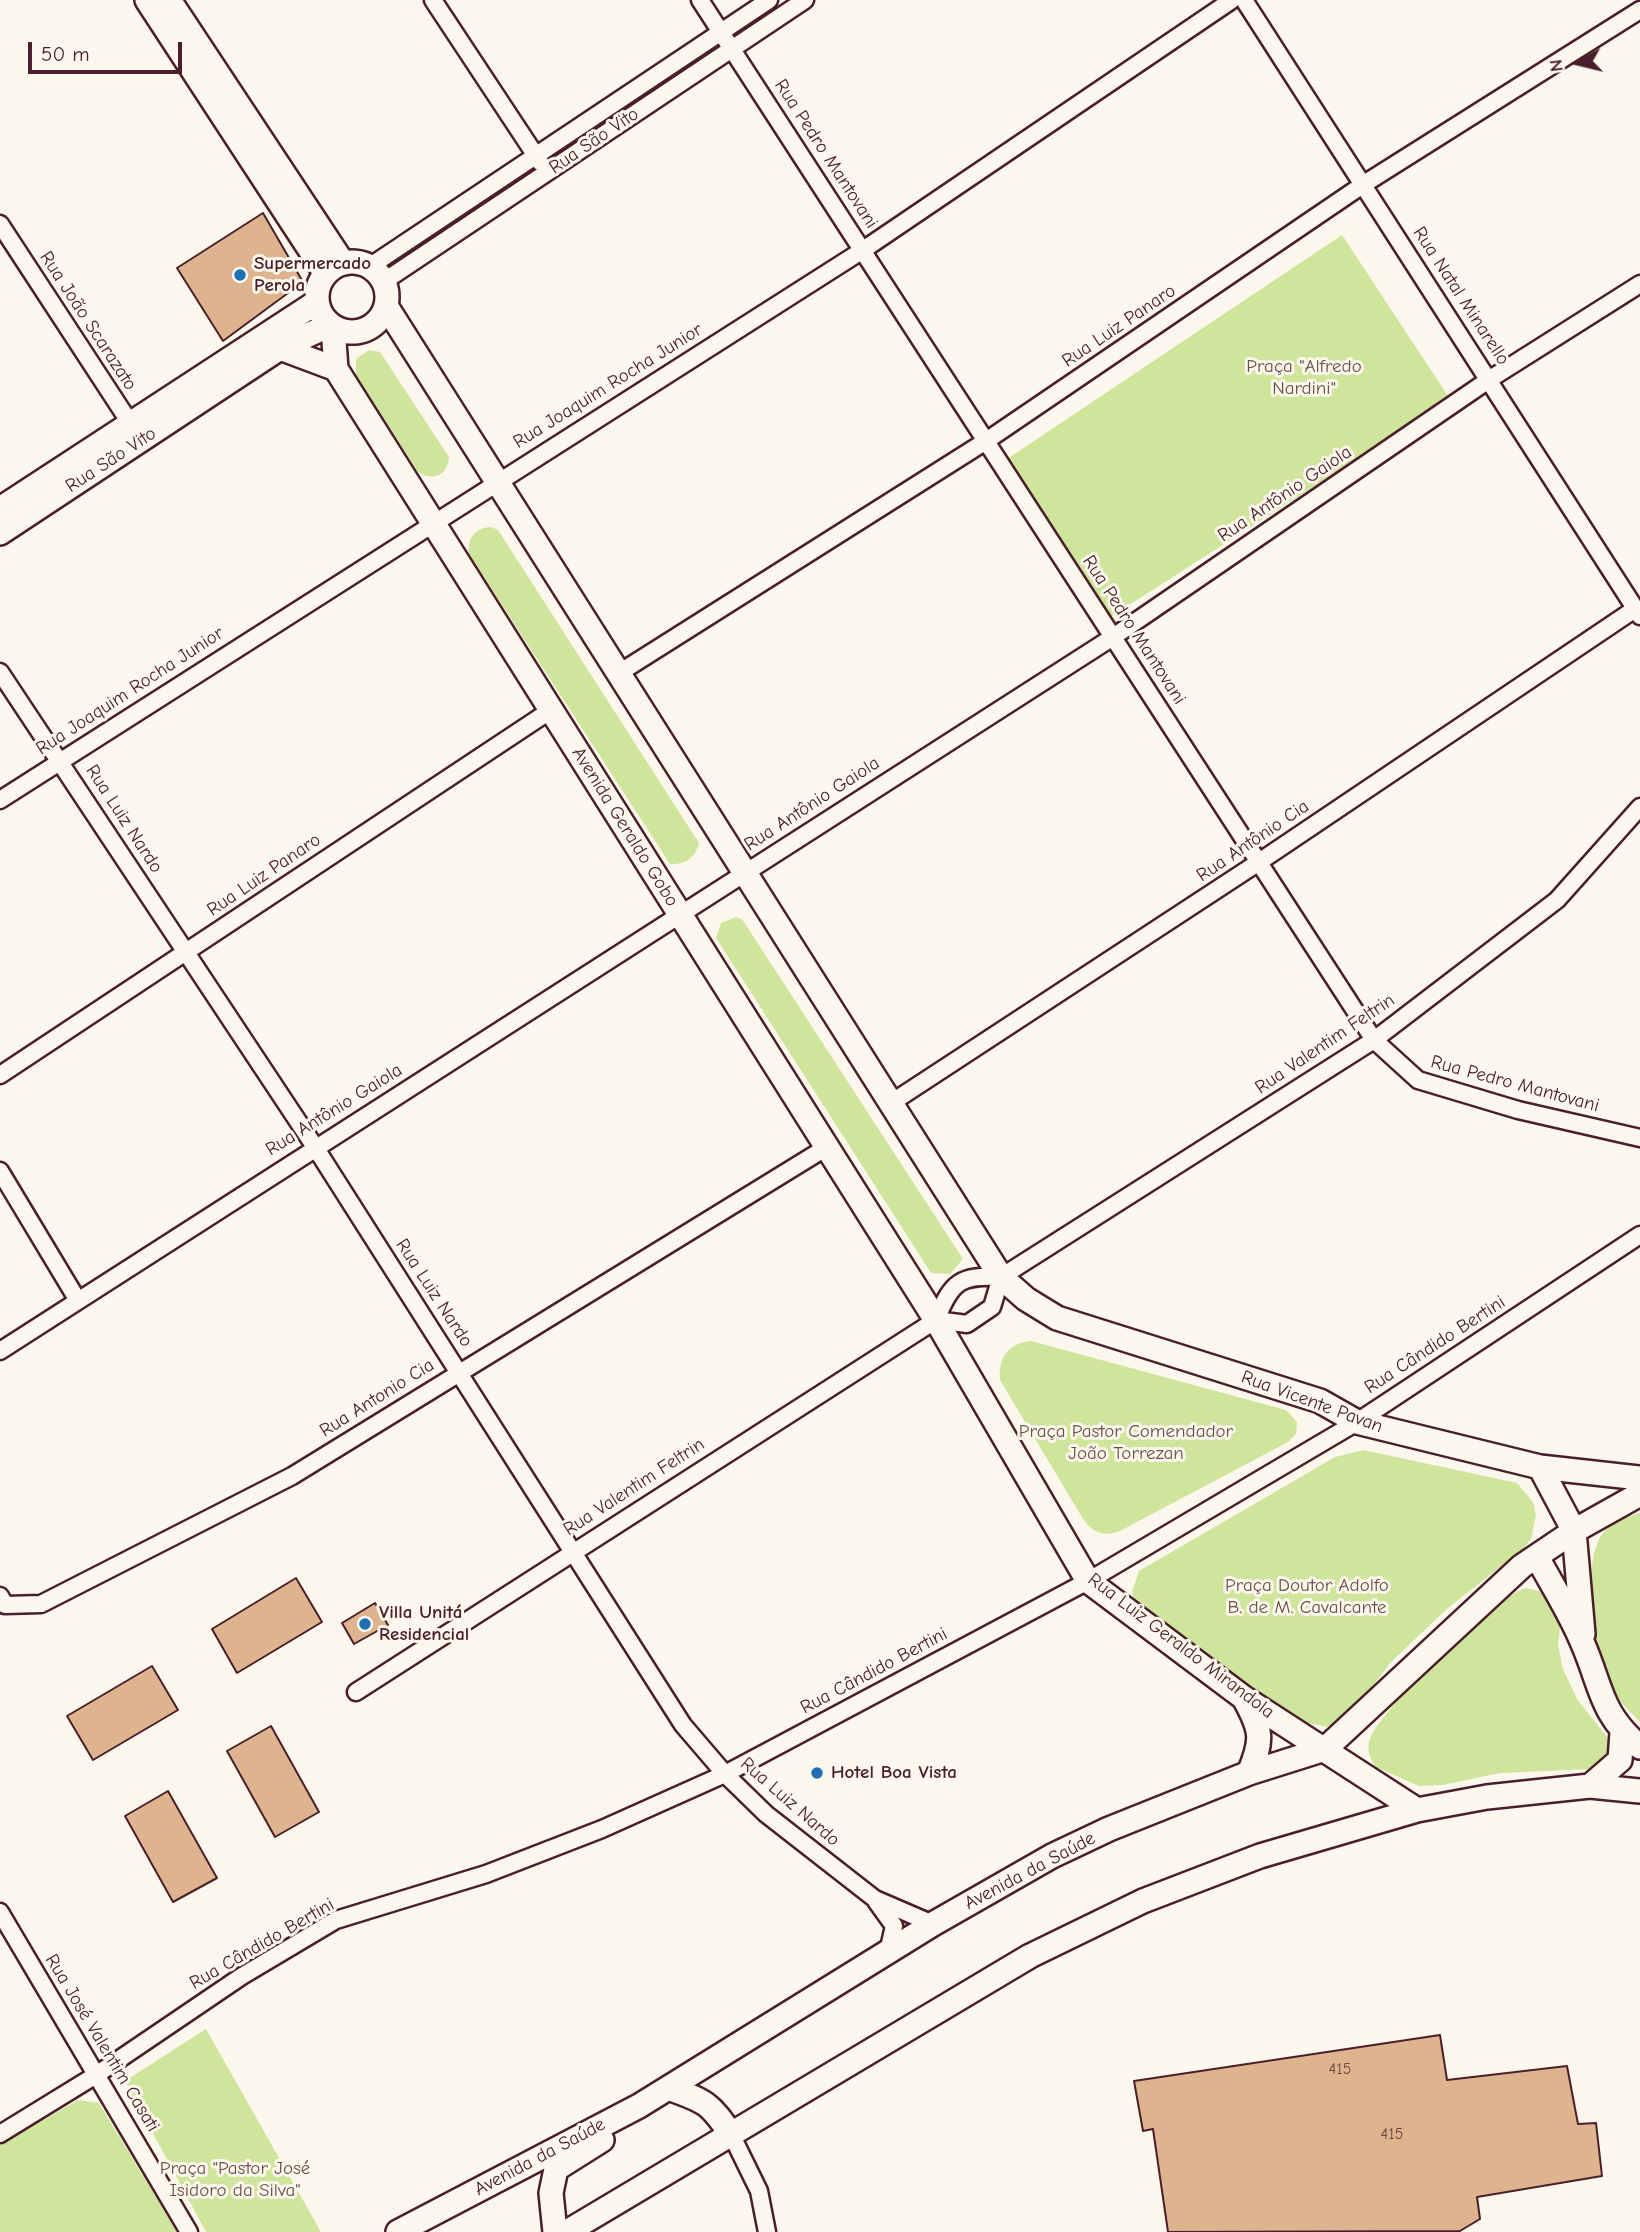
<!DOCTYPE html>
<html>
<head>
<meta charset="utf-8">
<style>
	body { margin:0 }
	#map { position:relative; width:1640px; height:2232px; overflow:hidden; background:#fbf7ec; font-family:"Comic Neue",sans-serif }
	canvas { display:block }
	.north { position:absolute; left:1542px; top:28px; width:70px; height:70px; -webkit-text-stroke:5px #fbf7ec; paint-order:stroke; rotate:263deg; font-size:19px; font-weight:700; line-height:28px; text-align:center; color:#4a1f2b }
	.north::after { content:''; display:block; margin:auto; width:24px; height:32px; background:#4a1f2b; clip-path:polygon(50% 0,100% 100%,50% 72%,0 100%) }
	.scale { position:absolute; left:28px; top:42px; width:154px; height:32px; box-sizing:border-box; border:4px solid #4a1f2b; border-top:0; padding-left:9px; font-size:21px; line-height:24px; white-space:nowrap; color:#4a1f2b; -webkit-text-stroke:5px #fbf7ec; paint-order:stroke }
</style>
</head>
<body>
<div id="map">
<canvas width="1640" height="2232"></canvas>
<div class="north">N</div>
<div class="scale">50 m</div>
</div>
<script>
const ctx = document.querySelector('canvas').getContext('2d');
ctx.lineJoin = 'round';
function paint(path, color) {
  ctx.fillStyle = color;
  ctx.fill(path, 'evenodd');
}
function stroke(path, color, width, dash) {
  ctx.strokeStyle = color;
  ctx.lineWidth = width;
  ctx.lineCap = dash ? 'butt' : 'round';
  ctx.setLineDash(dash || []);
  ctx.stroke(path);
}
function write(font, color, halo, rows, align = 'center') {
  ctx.font = font + ' "Comic Neue",sans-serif';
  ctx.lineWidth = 6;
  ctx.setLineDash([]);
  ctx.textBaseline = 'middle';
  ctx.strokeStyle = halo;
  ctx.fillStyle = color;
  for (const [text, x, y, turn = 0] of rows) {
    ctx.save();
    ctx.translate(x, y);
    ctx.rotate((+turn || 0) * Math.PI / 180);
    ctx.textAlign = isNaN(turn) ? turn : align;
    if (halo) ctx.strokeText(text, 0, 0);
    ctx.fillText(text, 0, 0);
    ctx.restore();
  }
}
paint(new Path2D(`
	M1342 235 1450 399 1109 618 1004 461Z
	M369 350 380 352 449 457C448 475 433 482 418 472L356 375V359Z
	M491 527 498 530 699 843C695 858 686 865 670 864L469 554C467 538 475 528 491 527Z
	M736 917 742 919 963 1259 950 1274 931 1273 716 938 721 923Z
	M1031 1341 1286 1410 1297 1422 1296 1434 1288 1442 1120 1531C1104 1537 1093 1533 1083 1519L1000 1380C998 1357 1009 1343 1031 1341Z
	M1363 1450 1517 1483 1533 1502 1536 1515 1531 1539 1523 1549 1448 1608 1391 1662 1349 1717 1327 1727 1303 1722 1138 1612 1132 1592 1139 1571 1335 1457Z
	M1640 1513V1722C1630 1711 1615 1698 1609 1685 1595 1653 1580 1562 1603 1533 1613 1521 1626 1517 1640 1513Z
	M1526 1588 1546 1593 1561 1620 1558 1645 1563 1669 1577 1699 1611 1742V1754L1593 1769 1500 1773 1443 1785 1419 1786 1376 1767C1371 1760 1367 1752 1369 1742 1375 1714 1498 1594 1526 1588Z
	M206 2029 321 2232H206L125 2081Z
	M78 2100 99 2103 177 2232H0V2145Z`), '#cfe59b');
const building = new Path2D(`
	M263 213 303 282 223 341 177 268Z
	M296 1578 322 1622 237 1673 212 1629Z
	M375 1603 388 1625 354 1644 342 1623Z
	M152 1666 178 1710 93 1760 67 1716Z
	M271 1726 319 1812 275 1837 227 1751Z
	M168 1791 217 1878 173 1902 125 1816Z
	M1440 2035 1447 2080 1567 2066 1578 2124 1596 2123 1602 2176 1477 2197 1480 2219 1460 2231 1168 2232 1153 2129 1143 2131 1134 2081Z`);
paint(building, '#deb48f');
stroke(building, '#4a1f2b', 2);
const street = new Path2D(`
	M433 0 540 162
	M700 0 1374 1040 1418 1080 1518 1110 1640 1138
	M1244 0 1640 616
	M0 224 136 432
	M369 267 769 0
	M383 282 805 0
	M0 672 315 1147 683 1725 725 1774 766 1814 875 1899 933 1924
	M619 673 986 441 1364 184 1640 10
	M0 800 863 250 1232 0
	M0 1075 551 710
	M891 1103 1259 862 1635 609
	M0 1171 77 1299
	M936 1320 967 1324 992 1307 1001 1277
	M0 1351 1113 637 1490 379 1640 284
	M0 1596 5 1605 41 1604 292 1476 827 1147
	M356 1692 936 1320C952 1281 960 1275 1001 1277L1374 1040 1557 900 1640 807
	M876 1901 894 1926 888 1952
	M0 1912 189 2232
	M0 2134 96 2075 242 1976 336 1920 486 1874 602 1829 725 1774 1088 1581 1357 1422 1640 1235
	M732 2136 759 2191 767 2232`);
const secondary = new Path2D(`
	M147 0 326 274
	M169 0 343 263
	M317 297a35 35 0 1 1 70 0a35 35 0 1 1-70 0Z
	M386 306 1001 1277 1026 1299 1057 1318 1320 1401 1357 1422 1540 1467 1640 1478
	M333 327 336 369 936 1320 1088 1581 1244 1698 1417 1810
	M280 348 336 369
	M0 509 317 302
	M0 533 280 348 330 325
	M1540 1467 1574 1531 1583 1634
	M1537 1557C1552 1585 1571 1614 1583 1644 1602 1688 1600 1713 1640 1747
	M1245 1700C1262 1731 1263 1740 1249 1773
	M1590 1786 1620 1760 1622 1732
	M668 2088C706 2101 710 2103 732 2136
	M398 2232 639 2106 933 1924 1052 1856 1109 1829 1249 1773 1325 1749 1522 1566 1574 1531 1640 1494
	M555 2232 551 2193 556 2169 602 2140
	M567 2232 1030 1956 1143 1901 1260 1856 1417 1810 1487 1797 1590 1786 1640 1791`);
stroke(street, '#4a1f2b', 21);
stroke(secondary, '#4a1f2b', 28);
stroke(street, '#fbf7ec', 16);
stroke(secondary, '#fbf7ec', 23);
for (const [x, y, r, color] of [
	[240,275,7,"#1f6fb2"],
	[365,1624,7,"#1f6fb2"],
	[817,1773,7,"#1f6fb2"]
]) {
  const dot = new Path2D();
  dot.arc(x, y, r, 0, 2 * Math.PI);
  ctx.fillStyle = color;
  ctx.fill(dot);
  stroke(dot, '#fbf7ec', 2.5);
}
write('16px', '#6f4444', null, [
	["415",1340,2069],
	["415",1392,2134]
]);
write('19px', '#4a1f2b', '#fbf7ec', [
	["Rua São Vito",594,141,-34],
	["Rua Pedro Mantovani",826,154,57],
	["Rua Natal Minarello",1461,296,57],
	["Rua João Scarazato",88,321,57],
	["Rua Luiz Panaro",1119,326,-34],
	["Rua Joaquim Rocha Junior",608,386,-32],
	["Rua São Vito",111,460,-33],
	["Rua Antônio Gaiola",1285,494,-34],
	["Rua Pedro Mantovani",1134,630,57],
	["Rua Joaquim Rocha Junior",130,691,-33],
	["Rua Antônio Gaiola",812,804,-33],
	["Rua Luiz Nardo",124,819,57],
	["Avenida Geraldo Gobo",625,827,58],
	["Rua Antônio Cia",1253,841,-34],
	["Rua Luiz Panaro",264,875,-34],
	["Rua Valentim Feltrin",1325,1044,-34],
	["Rua Pedro Mantovani",1515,1084,15],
	["Rua Antônio Gaiola",334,1110,-32],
	["Rua Luiz Nardo",434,1293,57],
	["Rua Cândido Bertini",1435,1345,-33],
	["Rua Antonio Cia",377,1398,-32],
	["Rua Vicente Pavan",1312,1402,20],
	["Rua Valentim Feltrin",634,1487,-33],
	["Rua Luiz Geraldo Mirandola",1181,1646,37],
	["Rua Cândido Bertini",874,1671,-28],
	["Rua Luiz Nardo",790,1802,41],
	["Avenida da Saúde",1030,1871,-28],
	["Rua Cândido Bertini",262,1944,-30],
	["Rua José Valentim Casati",102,2043,59],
	["Avenida da Saúde",540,2157,-28]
]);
write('bold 19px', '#4a1f2b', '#fbf7ec', [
	["Supermercado",254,264],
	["Perola",254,286],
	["Villa Unitá",379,1613],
	["Residencial",379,1635],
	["Hotel Boa Vista",831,1773]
], 'left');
write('19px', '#6b5047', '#fbf7ec', [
	["Praça \"Alfredo",1304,367],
	["Nardini\"",1304,389],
	["Praça Pastor Comendador",1126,1432],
	["João Torrezan",1126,1454],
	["Praça Doutor Adolfo",1307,1586],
	["B. de M. Cavalcante",1307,1608],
	["Praça \"Pastor José",235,2169],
	["Isidoro da Silva\"",235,2191]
]);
</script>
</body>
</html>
